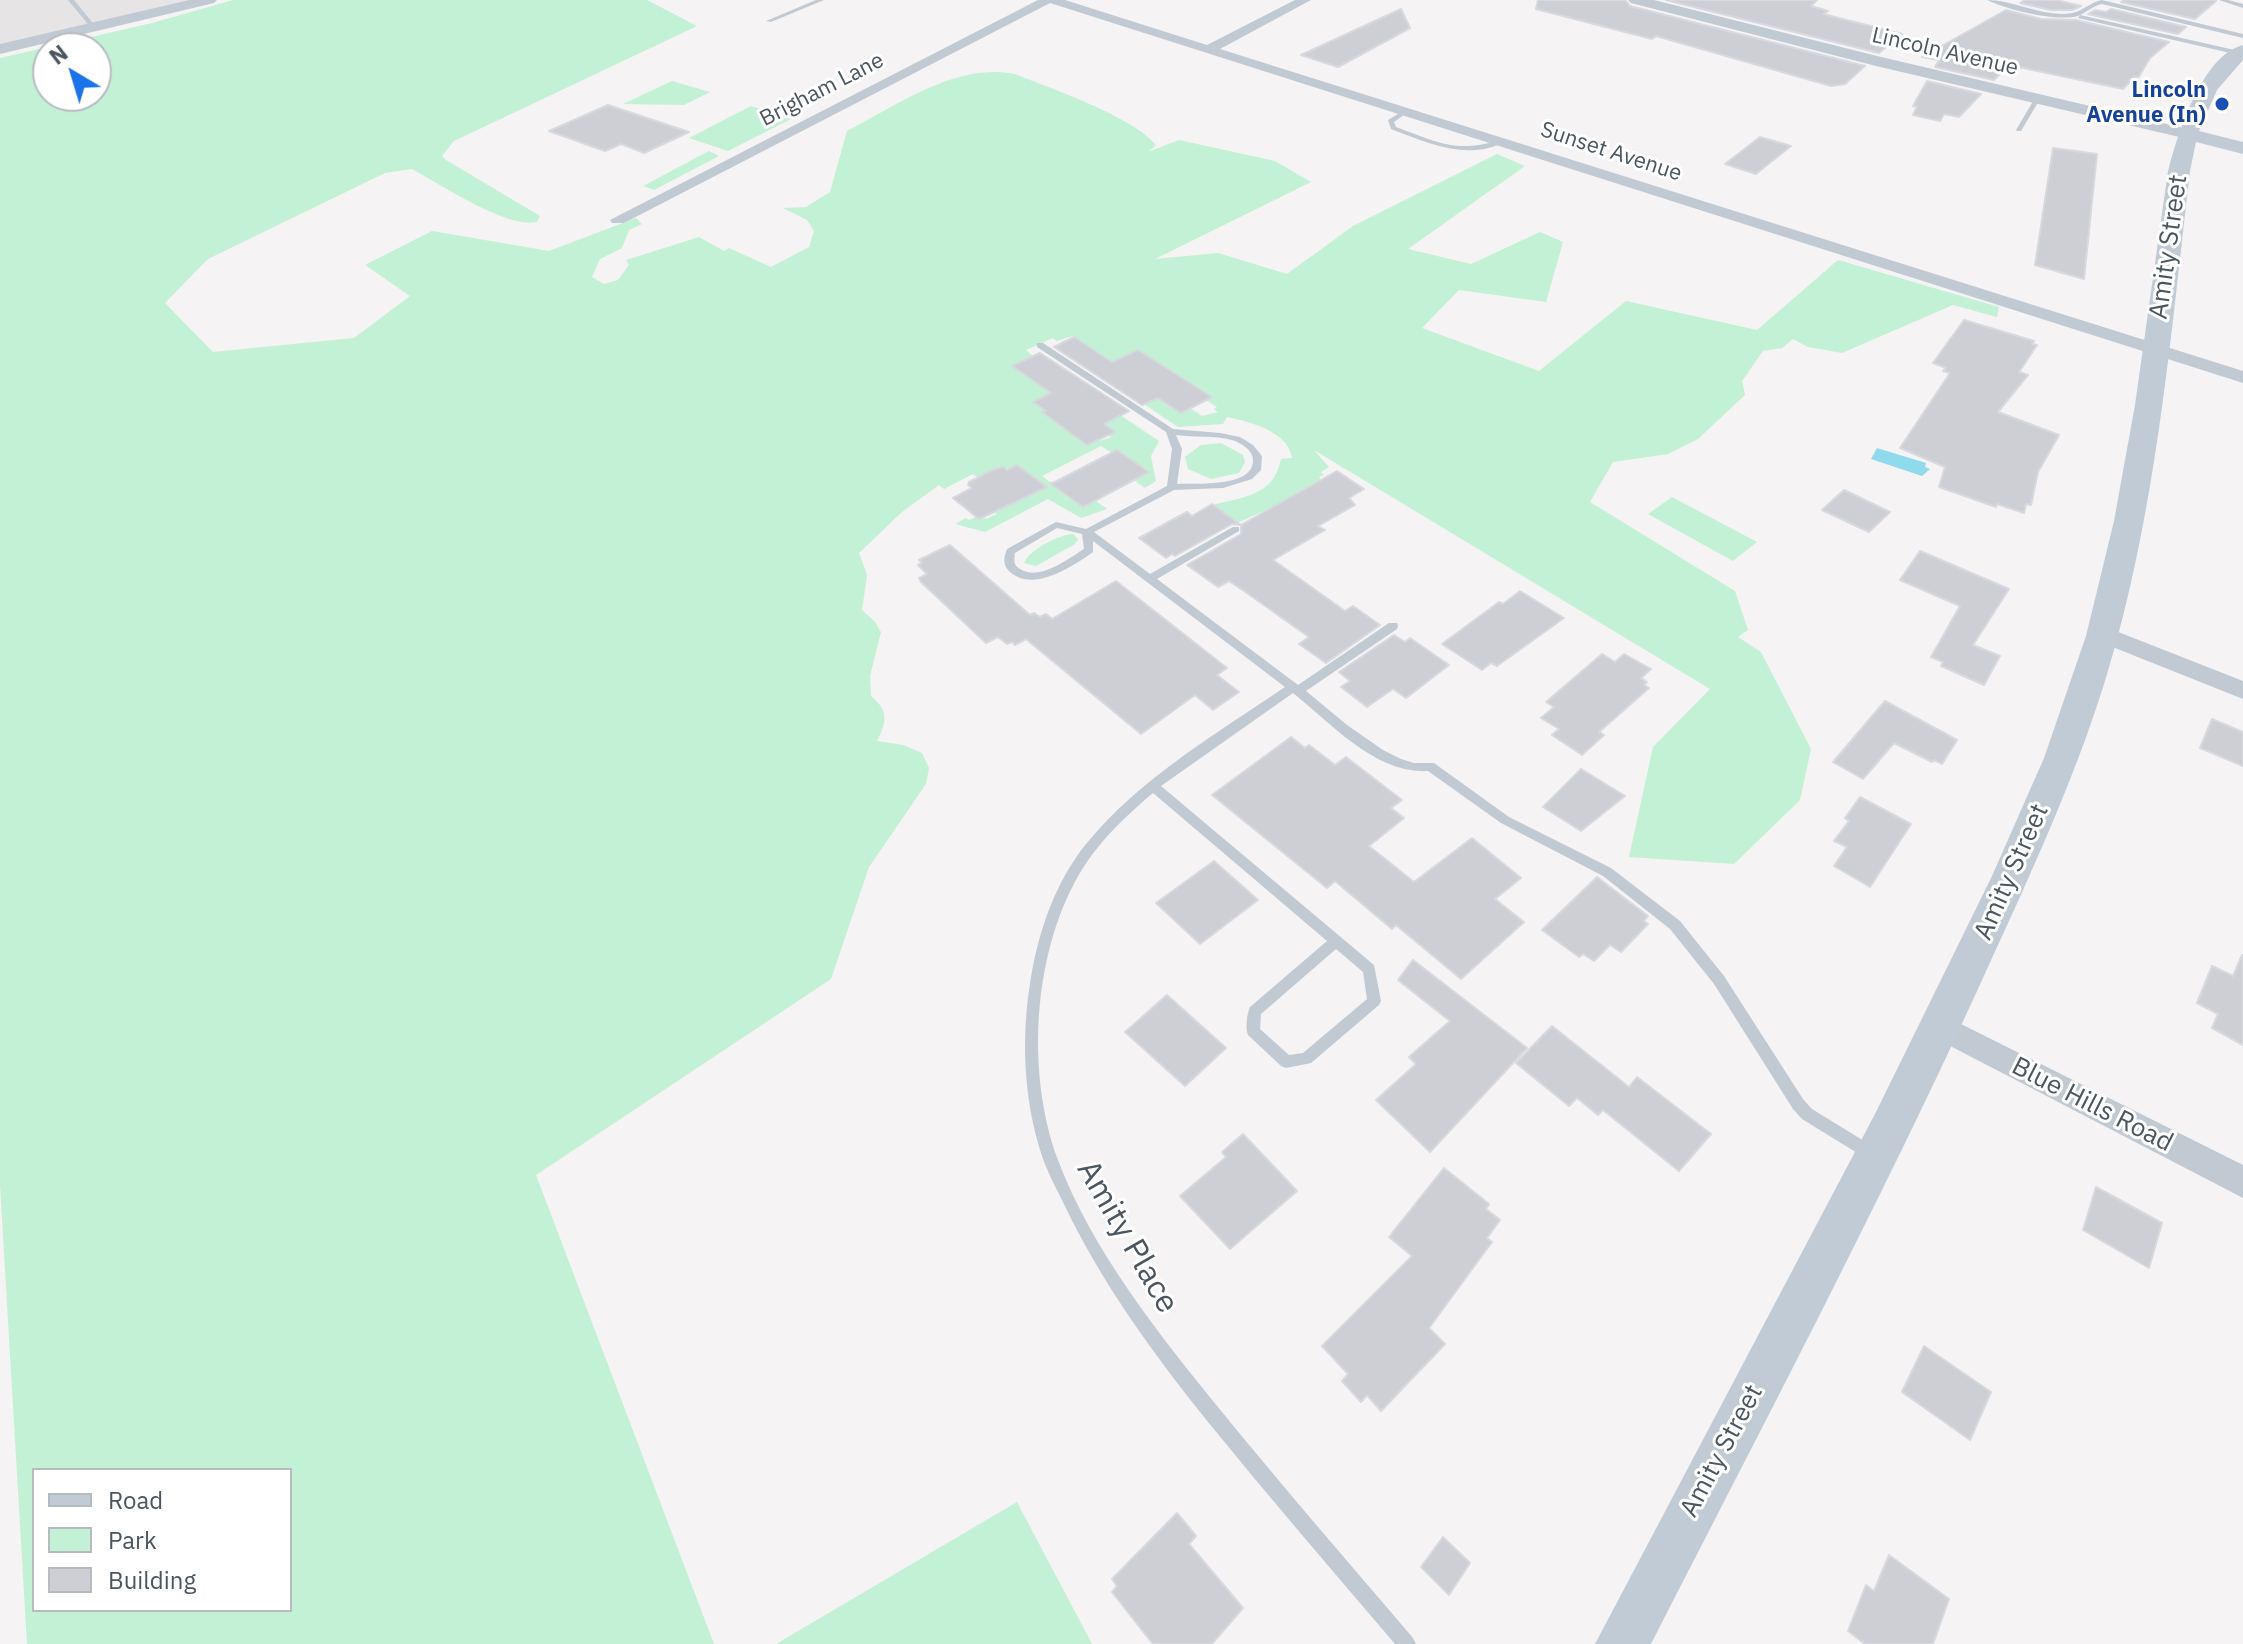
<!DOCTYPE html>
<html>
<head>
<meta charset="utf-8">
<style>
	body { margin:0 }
	#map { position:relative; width:2243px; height:1644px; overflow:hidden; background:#f5f3f3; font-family:"IBM Plex Sans",sans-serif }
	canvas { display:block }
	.legend { position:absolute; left:32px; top:1468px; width:260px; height:144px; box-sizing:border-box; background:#fff; border:2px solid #b7bbc0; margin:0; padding:10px 14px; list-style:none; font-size:24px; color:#4a5661 }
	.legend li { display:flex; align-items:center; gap:16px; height:40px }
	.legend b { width:40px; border:2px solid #b7bbc0 }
	.north { position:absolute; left:32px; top:32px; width:80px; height:80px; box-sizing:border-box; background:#fff; border:2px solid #b7bbc0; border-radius:50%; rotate:322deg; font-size:22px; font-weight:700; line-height:32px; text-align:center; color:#4a5661 }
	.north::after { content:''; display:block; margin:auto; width:28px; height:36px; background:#1a73e8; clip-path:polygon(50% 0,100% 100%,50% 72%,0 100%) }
</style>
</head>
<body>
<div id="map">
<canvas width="2243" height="1644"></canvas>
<ul class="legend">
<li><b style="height:10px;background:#c1cbd6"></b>Road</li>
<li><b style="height:22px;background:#c3f1d5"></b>Park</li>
<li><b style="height:22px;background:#cdcfd5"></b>Building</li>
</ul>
<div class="north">N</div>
</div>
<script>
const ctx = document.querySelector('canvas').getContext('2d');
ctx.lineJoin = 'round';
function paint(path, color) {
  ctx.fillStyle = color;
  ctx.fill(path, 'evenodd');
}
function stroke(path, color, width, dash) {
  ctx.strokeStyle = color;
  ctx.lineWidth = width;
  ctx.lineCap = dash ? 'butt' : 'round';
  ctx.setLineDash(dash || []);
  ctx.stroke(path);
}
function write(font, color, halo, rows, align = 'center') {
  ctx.font = font + ' "IBM Plex Sans",sans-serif';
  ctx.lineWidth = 6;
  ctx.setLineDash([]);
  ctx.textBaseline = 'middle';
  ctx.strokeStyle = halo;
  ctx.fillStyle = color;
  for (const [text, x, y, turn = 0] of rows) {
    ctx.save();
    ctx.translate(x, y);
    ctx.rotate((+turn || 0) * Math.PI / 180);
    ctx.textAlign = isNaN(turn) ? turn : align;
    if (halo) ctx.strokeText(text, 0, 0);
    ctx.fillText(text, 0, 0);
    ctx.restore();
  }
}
paint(new Path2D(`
	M0 0H189L0 45Z`), '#e6e4e5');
paint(new Path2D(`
	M233 0H647L697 26 454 141 442 156 446 160 540 216 537 222C507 229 440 184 412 169L385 173 208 259 165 303 213 352 354 338 410 296 365 265 432 231 549 251 636 218 642 224 629 230 622 248 600 259 592 277 604 284 618 280 629 265 626 260 699 237 724 251 729 248 771 267 809 247 814 231 807 220 783 208 806 207 830 192 847 131C897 105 957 62 1015 74 1052 89 1132 116 1156 145L1148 152 1179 140 1275 161 1311 182 1155 259 1218 253 1287 274 1353 226 1497 154 1525 166 1408 249 1471 264 1540 232 1563 242 1546 302 1459 290 1422 328 1539 371 1626 301 1757 330 1838 260 1999 307 1997 317 1953 305 1842 353 1808 347 1793 339 1782 348 1763 351 1742 381 1745 395 1698 439 1668 454 1613 462 1590 502 1735 591 1748 630 1738 637 1761 652 1811 749 1800 800 1734 864 1629 857 1653 747 1710 689 1314 450 1329 467 1321 472 1324 475 1319 477 1321 480 1280 504 1232 525 1212 505C1243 497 1274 496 1281 459L1292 458C1288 431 1250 422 1227 417L1223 424 1178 427 1105 378H1128L1182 413 1190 408 1202 416 1218 412 1214 409 1217 407 1206 400 1212 397 1138 350 1112 362 1073 336 1056 341 1053 338 1026 350 1033 356 1013 366 1051 393 1033 401 1046 411 1043 413C1064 428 1087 450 1111 437L1109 435 1114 431 1104 424 1083 390 1159 441 1151 456 1156 481 1145 488 1131 478 1148 472 1121 452 1115 455 1101 446 1042 476 1050 482 1057 481 1090 504 1096 501 1107 509 1081 518 1048 499 985 532 955 524 966 518 969 520 980 515 986 519 997 514 995 512 1034 478 1017 465C1002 472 992 468 980 479L973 474 944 489 939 485 902 512 859 553 867 575 862 610 875 622 881 632 870 676 871 696C889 711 887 722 877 741L903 745 922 753 929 768 926 784 869 867 831 979 536 1175 714 1644H27L0 1185V58L152 23ZM48 48H96V96H48ZM34 1470H290V1610H34Z
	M672 81 710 92 684 105 623 104Z
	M751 106 791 119 728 151 689 138Z
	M709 151 719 156 654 190 643 186Z
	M1221 443 1243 455 1245 462 1239 473 1211 479 1188 469 1185 457 1201 445Z
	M1672 497 1757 542 1733 561 1648 514Z
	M1073 534 1078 539 1075 544 1036 566 1024 563C1029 550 1058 535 1073 534Z
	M1017 1502 1092 1644H776Z`), '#c3f1d5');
paint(new Path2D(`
	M1877 448 1926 463 1925 467 1930 469 1922 476 1871 459Z`), '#90daee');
const building = new Path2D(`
	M1538 0H1625L1630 6 1865 66 1845 84 1831 86 1656 36 1652 39 1536 9Z
	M1666 0H1817L1811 6 1828 11 1823 14 1902 34 1879 53Z
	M2025 0H2056L2081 6 2072 10H2051L2020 3Z
	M2124 0H2216V1L2195 19 2121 2Z
	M1401 9 1410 28 1338 67 1301 55Z
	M2111 9 2186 27 2178 34 2088 14 2095 10 2106 12Z
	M2006 10 2041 19 2076 20 2169 42 2150 58 2138 78 2134 77 2123 89 2009 65 1994 80 1935 67 1939 60 1922 57Z
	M1927 81 1981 94 1959 117 1944 114 1940 121 1913 115 1917 107 1913 106Z
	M608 105 689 132 644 153 621 144 605 151 549 131Z
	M1760 137 1791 146 1756 174 1725 164Z
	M2053 148 2097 154 2084 279 2035 265Z
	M1964 320 2034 341 2032 344 2037 345 2019 372 2028 375 1998 412 2059 435 2038 472 2031 505 2026 504 2024 513 1997 504 1996 507 1939 487 1945 467 1900 448 1950 373 1943 371 1946 368 1933 363Z
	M1074 337 1112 362 1138 350 1212 397 1181 413 1158 398 1142 405 1054 347Z
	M1040 353 1129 411 1104 424 1115 432 1087 445 1042 412 1046 411 1033 402 1051 393 1012 366Z
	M1117 450 1149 472 1083 507 1051 484Z
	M1017 465 1047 487 979 519 953 498 972 488 968 485 969 482 995 469 1003 467 1007 470Z
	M1337 471 1364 489 1349 498 1355 505 1318 526 1325 530 1273 560 1345 611 1353 606 1380 625 1326 663 1299 644 1309 637 1244 591 1229 581 1218 587 1187 565 1241 534V525Z
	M1844 490 1890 512 1869 532 1822 510Z
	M1212 504 1241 525 1232 524 1175 556 1172 554 1166 558 1139 538 1187 512 1192 516Z
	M950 545 1030 615 1034 613 1040 617 1046 614 1052 619 1116 581 1227 668 1217 675 1239 692 1213 710 1195 695 1141 734 1026 639 1015 645 1012 642 1007 644 998 637 986 643 921 582 919 578 927 574 918 565 922 563 919 560Z
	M1920 551 2009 589 1973 645 2000 656 1984 685 1941 666 1943 662 1931 657 1960 606 1900 580Z
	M1520 591 1564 618 1497 666 1491 663 1482 670 1442 644 1499 602 1503 604Z
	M1394 635 1405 642 1410 638 1449 665 1406 698 1393 689 1367 707 1341 687 1350 681 1339 672Z
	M1602 654 1615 662 1624 654 1651 669 1641 678 1647 682 1644 685 1649 688 1599 732 1604 735 1582 755 1552 735 1559 729 1541 718 1554 707 1546 702Z
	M1885 701 1957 740 1942 764 1934 760 1932 762 1894 743 1863 779 1833 762Z
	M2212 719 2243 732V766L2200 748Z
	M1291 737 1305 748 1309 745 1335 765 1346 757 1402 800 1391 808 1404 818 1369 846 1414 882 1472 838 1521 878 1495 899 1524 922 1461 979 1396 925 1392 929 1335 881 1327 888 1212 795Z
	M1581 769 1625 796 1581 831 1543 807Z
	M1860 797 1911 824 1870 887 1834 866 1847 847 1834 841 1849 821 1845 818Z
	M1214 861 1258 900 1200 944 1156 903Z
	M1597 877 1648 916 1644 921 1648 924 1621 952 1610 945 1594 961 1583 954 1579 957 1542 930Z
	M2242 955H2243V1045L2212 1028 2218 1014 2197 1003 2212 966 2233 976Z
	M1413 960 1527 1048 1430 1152 1376 1100 1416 1064 1409 1057 1450 1021 1398 980Z
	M1167 995 1226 1048 1185 1086 1125 1032Z
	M1552 1026 1629 1087 1637 1077 1711 1134 1679 1171 1603 1110 1598 1115 1577 1098 1569 1106 1516 1063Z
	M1243 1134 1297 1191 1230 1249 1180 1196 1226 1157 1222 1152Z
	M1444 1168 1489 1204 1486 1209 1500 1220 1487 1238 1492 1242 1429 1328 1445 1344 1381 1411 1367 1395 1361 1402 1342 1381 1348 1374 1322 1346 1412 1256 1389 1237Z
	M2096 1187 2162 1223 2149 1268 2083 1230Z
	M1924 1346 1991 1392 1970 1440 1902 1392Z
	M1177 1513 1196 1536 1189 1544 1243 1608 1212 1644H1153L1112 1592 1117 1586 1112 1579Z
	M1443 1537 1470 1563 1449 1595 1421 1567Z
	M1889 1555 1949 1599 1933 1644H1865L1848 1631 1866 1585 1874 1591Z`);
paint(building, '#cdcfd5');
stroke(building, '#d7d9de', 2);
paint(new Path2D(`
	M68 0H74L96 27V29H92Z
	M816 0H824L771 22 766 21Z
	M1987 0C2016 0 2043 18 2072 13 2083 11 2091 2 2102 0L2243 34V38L2102 4C2092 6 2084 15 2074 17 2049 20 2009 10 1987 0Z
	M2219 0H2228L2243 4V8Z
	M2080 15 2239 51 2242 53 2239 55 2078 18Z
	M2035 98 2040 99 2021 131H2017L2016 130Z
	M1406 109 1408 110V112L1394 122 1396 127C1440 143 1456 154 1503 139L1506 141C1468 162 1428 143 1391 129L1388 120Z
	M1037 343H1043L1173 429 1220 433 1240 437 1253 445 1262 456 1261 470 1252 479 1223 488 1174 490 1094 532 1150 574 1233 527H1239V531L1157 579 1298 685 1389 623H1397L1398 626 1397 629 1306 691 1347 725 1383 750 1401 759 1414 763H1434L1509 817 1611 868 1680 921 1724 976 1803 1099 1812 1109 1877 1149 1879 1154 1877 1159 1872 1161 1867 1159 1802 1119 1793 1109 1714 984 1670 929 1603 876 1501 823 1428 771C1375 774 1331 723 1293 693L1161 786 1374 965 1381 1001 1379 1005 1311 1063 1286 1068 1281 1066 1248 1035C1245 1028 1247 1014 1250 1007L1327 941 1153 793C1127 815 1101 839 1083 868 1033 948 1025 1071 1058 1160 1092 1251 1161 1337 1222 1412 1284 1488 1349 1563 1413 1638L1416 1644H1395C1332 1570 1269 1497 1208 1422 1152 1352 1100 1281 1062 1200 1055 1186 1047 1171 1042 1156 1023 1098 1021 1036 1031 977 1039 930 1056 881 1086 844 1140 778 1216 734 1285 687L1093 541V552C1073 566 1034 593 1010 572 1002 565 1004 557 1007 549L1056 522 1086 529 1167 486 1172 449 1166 432 1037 347ZM1176 435C1194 438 1214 435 1232 440 1241 443 1253 450 1253 460 1254 488 1195 483 1177 484L1182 449ZM1057 528 1082 534 1084 549C1068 559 1041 580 1022 570 1013 566 1014 561 1015 553ZM1336 949 1363 972 1367 999 1303 1053 1289 1055 1260 1029 1261 1014Z`), '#c1cad2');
paint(new Path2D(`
	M1038 0H1065L1207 45 1295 0H1311L1220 49 2243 371V383L1050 3 624 223H612L610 220Z
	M2103 626 2243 681V699L2095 640 2092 634 2095 628Z
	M1941 1014 2243 1165V1198L1931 1036 1926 1027 1931 1018Z`), '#c1cad2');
paint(new Path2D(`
	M189 0H217L214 3 0 54V44Z
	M1628 0H1654L1877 56 2188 129 2197 134 2188 139 1876 66 1631 3Z`), '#c1cad2');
paint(new Path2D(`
	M2243 45V60L2217 90 2199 131 2243 142V154L2196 142 2190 171C2170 341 2156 516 2105 681 2072 787 2024 888 1978 989 1876 1211 1762 1427 1651 1644H1595L1875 1114 1992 876 2044 758 2086 636 2114 521 2135 405 2168 171C2177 135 2202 55 2243 45Z`), '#c1cbd6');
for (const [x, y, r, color] of [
	[2222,104,8,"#1a4fb4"]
]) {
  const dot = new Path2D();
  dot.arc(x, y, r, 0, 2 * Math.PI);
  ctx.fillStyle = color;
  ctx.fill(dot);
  stroke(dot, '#fff', 3);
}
write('22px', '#4a5661', '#fff', [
	["Lincoln Avenue",1945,52,13],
	["Brigham Lane",822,90,-27],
	["Sunset Avenue",1611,152,18]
]);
write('bold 22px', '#164399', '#fff', [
	["Lincoln",2206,91],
	["Avenue (In)",2206,116]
], 'right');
write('26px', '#4a5661', '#fff', [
	["Amity Street",2169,247,-82],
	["Amity Street",2012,872,-66],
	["Blue Hills Road",2092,1105,27],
	["Amity Street",1722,1451,-62]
]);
write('32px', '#4a5661', '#fff', [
	["Amity Place",1127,1237,60]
]);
</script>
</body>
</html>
